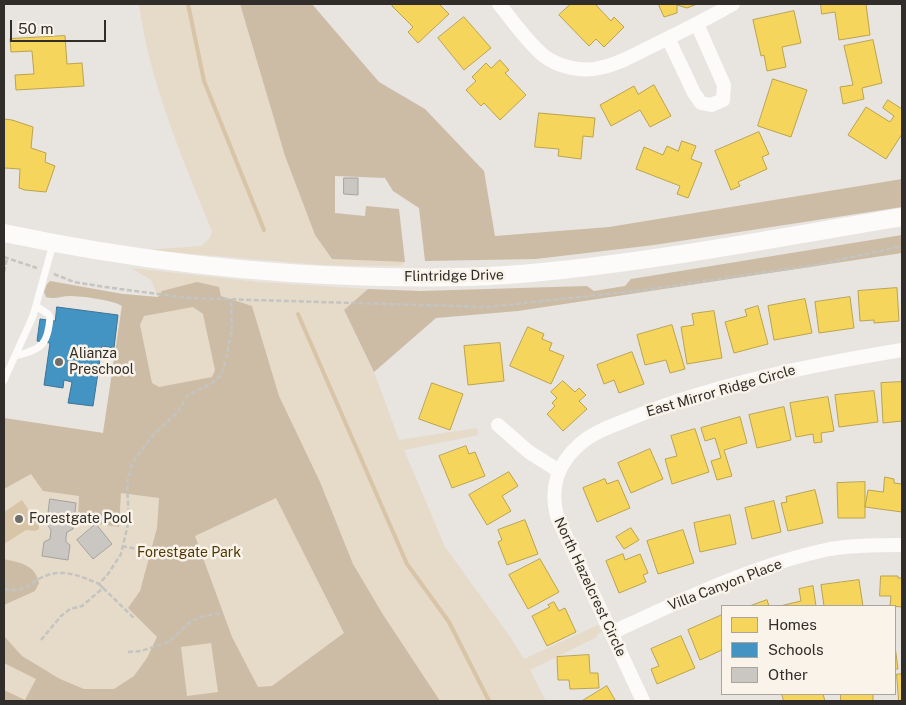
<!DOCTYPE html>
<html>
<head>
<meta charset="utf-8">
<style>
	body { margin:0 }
	#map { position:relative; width:906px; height:705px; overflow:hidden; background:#e8e4e0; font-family:"Public Sans",sans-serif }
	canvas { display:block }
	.frame { position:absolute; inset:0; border:5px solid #302d2a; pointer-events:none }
	.legend { position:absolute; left:721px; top:605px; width:175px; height:90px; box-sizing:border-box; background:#f9f3e9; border:1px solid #a9a49d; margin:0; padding:6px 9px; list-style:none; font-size:15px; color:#302d2a }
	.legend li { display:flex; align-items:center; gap:10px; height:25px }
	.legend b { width:25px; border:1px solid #a9a49d }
	.scale { position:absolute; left:10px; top:20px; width:96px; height:22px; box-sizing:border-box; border:2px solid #302d2a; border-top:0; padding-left:6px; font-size:15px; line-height:18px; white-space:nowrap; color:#302d2a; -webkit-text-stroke:4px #f9f3e9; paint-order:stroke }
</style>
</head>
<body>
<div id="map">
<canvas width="906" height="705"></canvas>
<div class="frame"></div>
<ul class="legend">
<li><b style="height:14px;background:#f6d55c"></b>Homes</li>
<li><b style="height:14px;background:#4393c3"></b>Schools</li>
<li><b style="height:14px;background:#cac7c3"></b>Other</li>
</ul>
<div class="scale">50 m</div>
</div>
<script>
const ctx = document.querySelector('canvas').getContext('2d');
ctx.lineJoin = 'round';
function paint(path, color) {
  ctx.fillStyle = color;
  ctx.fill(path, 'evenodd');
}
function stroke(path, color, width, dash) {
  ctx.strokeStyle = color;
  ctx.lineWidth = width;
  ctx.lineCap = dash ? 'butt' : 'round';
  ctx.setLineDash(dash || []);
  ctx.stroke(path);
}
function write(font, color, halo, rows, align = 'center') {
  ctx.font = font + ' "Public Sans",sans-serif';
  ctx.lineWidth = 5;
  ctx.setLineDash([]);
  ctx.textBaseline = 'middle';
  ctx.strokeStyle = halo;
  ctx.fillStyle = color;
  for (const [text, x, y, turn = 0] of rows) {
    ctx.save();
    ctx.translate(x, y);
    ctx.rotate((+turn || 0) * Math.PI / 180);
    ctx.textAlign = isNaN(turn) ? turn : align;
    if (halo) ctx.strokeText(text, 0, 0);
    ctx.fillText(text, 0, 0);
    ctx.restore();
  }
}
paint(new Path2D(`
	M139 4H240L285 156 315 235 332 259 405 262 400 266 323 265 145 250 201 246 210 238 212 231C182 157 150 84 139 4Z
	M131 268 259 282 368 289 344 311 374 372 399 440 477 428 478 435 404 450 445 547 511 638 524 659 598 625 602 632 596 635 597 637 530 670 546 701H4V418L103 433 123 294 158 297 151 280ZM163 291 221 296 249 305Z`), '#e6dac9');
paint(new Path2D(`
	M240 4H312L379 82 425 109 484 171 495 236 609 227 902 179V207L654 245 536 259 425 261 419 208 393 191 385 178 335 176V213L365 216 366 206 399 209 405 262 332 259 315 235 285 156Z
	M902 235V253L518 311 436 318 374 372 344 310 368 289 420 291 587 286 594 291 625 286 631 279Z
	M50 281 123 294 158 297 162 291 197 282 219 287 221 296 252 306 279 396 320 482 353 564 382 613 440 701H4V690L25 700 36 679 4 663V636L22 656 60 679 84 689H114L134 676 147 658 157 637 128 608 140 591 157 528 159 498 121 493 119 527 78 521 79 496 43 491 31 474 4 489V418L103 433 122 306C113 300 81 296 70 296 61 296 55 300 46 297L44 292 47 284ZM193 307 203 314 215 370 212 377 159 387 152 383 140 325 144 316ZM276 498 344 633 272 686 258 687 232 637 195 536ZM211 643 218 692 187 696 181 647Z
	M4 559C20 563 35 564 39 583L35 591 4 605Z`), '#ccbca5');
paint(new Path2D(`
	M22 500 39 526V529L35 531 26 530 4 544V512Z`), '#d8c4a7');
const homes = new Path2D(`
	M394 4H439L449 14 418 43 408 32 413 27 392 6Z
	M571 4H595L611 21 614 17 624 27 604 47 596 39 589 46 559 15Z
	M661 4H697L687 8 677 5V13L664 17 659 6Z
	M821 4H866L870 35 839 40 835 12 822 14Z
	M794 11 801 43 782 47 786 67 767 71 764 55 761 56 753 20Z
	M464 17 491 48 464 70 438 38Z
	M65 36 67 64 82 63 84 86 16 90 15 75 34 74 32 51 11 52 10 39Z
	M873 40 882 83 862 88 864 99 843 104 840 87 853 85 844 46Z
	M500 60 509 70 505 73 526 95 500 120 484 103 481 106 466 90 476 81 472 77 486 63 491 68Z
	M773 79 807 90 791 137 758 126Z
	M654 85 671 116 650 127 640 110 611 126 600 105 634 86 638 94Z
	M888 100 902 109V134L886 159 848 135 866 107 890 122 894 116 883 108Z
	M539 113 595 118 593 137 583 136 581 159 558 156 559 149 535 147Z
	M4 119 12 120 33 127 31 148 46 153 45 162 55 166 46 192 25 190 19 188 20 169 5 168 4 171Z
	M759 132 769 154 762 157 767 169 738 182 740 186 731 190 715 151Z
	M682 141 696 146 691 159 702 163 688 198 677 194 680 186 636 169 644 147 663 155 667 146 678 151Z
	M897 288 899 321 874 323V320L860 321 858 291Z
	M850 297 854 328 819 333 815 302Z
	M805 299 812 333 774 340 768 306Z
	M758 306 768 344 734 353 725 322 747 316 745 310Z
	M714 311 722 358 687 364 681 327 694 325 692 314Z
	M672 325 685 369 670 373 666 360 645 365 637 335Z
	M528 327 544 334 542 339 552 343 549 350 564 356 551 384 510 366Z
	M500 343 504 381 468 385 464 346Z
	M632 352 644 384 619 393 614 380 604 384 597 365Z
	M563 381 575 392 579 388 586 395 579 401 587 409 563 431 547 414 555 406 552 403 557 398 551 392Z
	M902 382V421L883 423 881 383Z
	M432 383 463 394 450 430 419 419Z
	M874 391 878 422 839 427 835 395Z
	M828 397 834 431 821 433 822 442 814 443 813 434 796 437 790 403Z
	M784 407 791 440 757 448 749 415Z
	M740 417 747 443 724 450 732 476 717 480 711 461 721 458 715 438 705 441 701 428Z
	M695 429 709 472 672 484 665 459 677 456 671 436Z
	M466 446 469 454 475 452 485 476 452 488 439 456Z
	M650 449 663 479 631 493 618 463Z
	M509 472 518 486 502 496 511 511 487 525 469 495Z
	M885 477 894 479V483L902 484V512L865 507 868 490 883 492Z
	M605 479 607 484 618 480 630 508 597 522 583 488Z
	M865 482V518H838L837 483Z
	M815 490 823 523 788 531 781 503 787 502 786 497Z
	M774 501 781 532 752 539 745 508Z
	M730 515 736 544 700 552 694 523Z
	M525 520 538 554 507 565 498 542 502 540 498 530Z
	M631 528 639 540 624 549 616 537Z
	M683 530 694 563 658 574 647 541Z
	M623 554 625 560 640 554 648 573 643 575 646 582 619 593 606 561Z
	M540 559 559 592 528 609 509 575Z
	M881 576H898V578H902V607L890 606 891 596H880Z
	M859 580 863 606H824L821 585Z
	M813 586 816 606H780L801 601 799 589Z
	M767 600 769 606H750Z
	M554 602 559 611 565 608 576 632 547 646 532 616 550 607 548 605Z
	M722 615V650L700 660 688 630Z
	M681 636 695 668 657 684 651 669 659 666 651 649Z
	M895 646 898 669H895Z
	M589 655 590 673H598L599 688 570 689 569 680H558L557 657Z
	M897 674H902V701H899Z
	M607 686 615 700 614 701H582Z
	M782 694H823L825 701H784Z
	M841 694H873V701H841Z`);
paint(homes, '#f6d55c');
stroke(homes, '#bba34d', 1);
const schools = new Path2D(`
	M57 307 118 315 114 348 102 346 93 406 68 403 72 382 64 380 63 388 44 385 50 343 37 341 40 319 55 321Z`);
paint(schools, '#4393c3');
stroke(schools, '#3d7495', 1);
stroke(new Path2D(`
	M188 4 204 81 264 230
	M298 314 407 564 449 622 489 701`), '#d8c4a7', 4);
const building = new Path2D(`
	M344 178H358V195L344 194Z
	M50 499 76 503 73 529 67 532 66 537V542L70 545 68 560 42 556 44 542 50 539 51 530 47 524Z
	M96 524 112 544 93 559 77 540Z`);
paint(building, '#cac7c3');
stroke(building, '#a5a39f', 1);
stroke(new Path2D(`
	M4 257 37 268
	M4 272 7 258
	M54 274 74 282 105 287 188 298 487 307 636 291 704 281 816 265 902 246
	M122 546 147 551
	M103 588 135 619
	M4 589C28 594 29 581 48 575 65 569 83 577 99 584L108 574 121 554 129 520 127 484 132 463 154 434 178 412 187 396 212 383 221 375 226 360 232 329 231 299
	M41 640 61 616 70 609 82 606 103 588 99 584
	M128 652 141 651 169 642 190 622 204 616 223 613`), '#c4c4c1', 2.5, [5, 2.5]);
stroke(new Path2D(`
	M15 356C42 349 48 345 50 317L48 314 36 306
	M4 380 33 316 53 244`), '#fcfbfa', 7);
stroke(new Path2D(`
	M499 4C513 21 527 42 544 56 559 67 581 72 599 68 616 65 632 56 648 48 677 34 705 20 733 4
	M668 38 694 93 701 103 711 105 723 100 724 85 697 24
	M498 425 529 452 559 471
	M611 633C682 600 753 565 830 549 853 545 878 545 902 545
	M643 701 558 519C549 490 557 464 580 444 595 431 615 425 634 417 720 383 811 365 902 350`), '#fcfbfa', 14);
stroke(new Path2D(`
	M4 233C127 259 252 274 378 277 426 278 473 278 520 274 648 263 775 238 902 217`), '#fcfbfa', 18);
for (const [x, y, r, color] of [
	[59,362,5,"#706d6a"],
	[19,519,5,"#706d6a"]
]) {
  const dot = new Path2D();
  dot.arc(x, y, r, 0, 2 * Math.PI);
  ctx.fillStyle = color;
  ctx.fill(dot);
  stroke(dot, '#f9f3e9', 2);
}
write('14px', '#302d2a', '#f9f3e9', [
	["Flintridge Drive",454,276,-1],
	["East Mirror Ridge Circle",721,391,-16],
	["Villa Canyon Place",725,585,-21],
	["North Hazelcrest Circle",590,587,65]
]);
write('14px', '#302d2a', '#f9f3e9', [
	["Alianza",69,354],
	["Preschool",69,370],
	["Forestgate Pool",29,519]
], 'left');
write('14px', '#513703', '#f9f3e9', [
	["Forestgate Park",189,553]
]);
</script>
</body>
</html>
